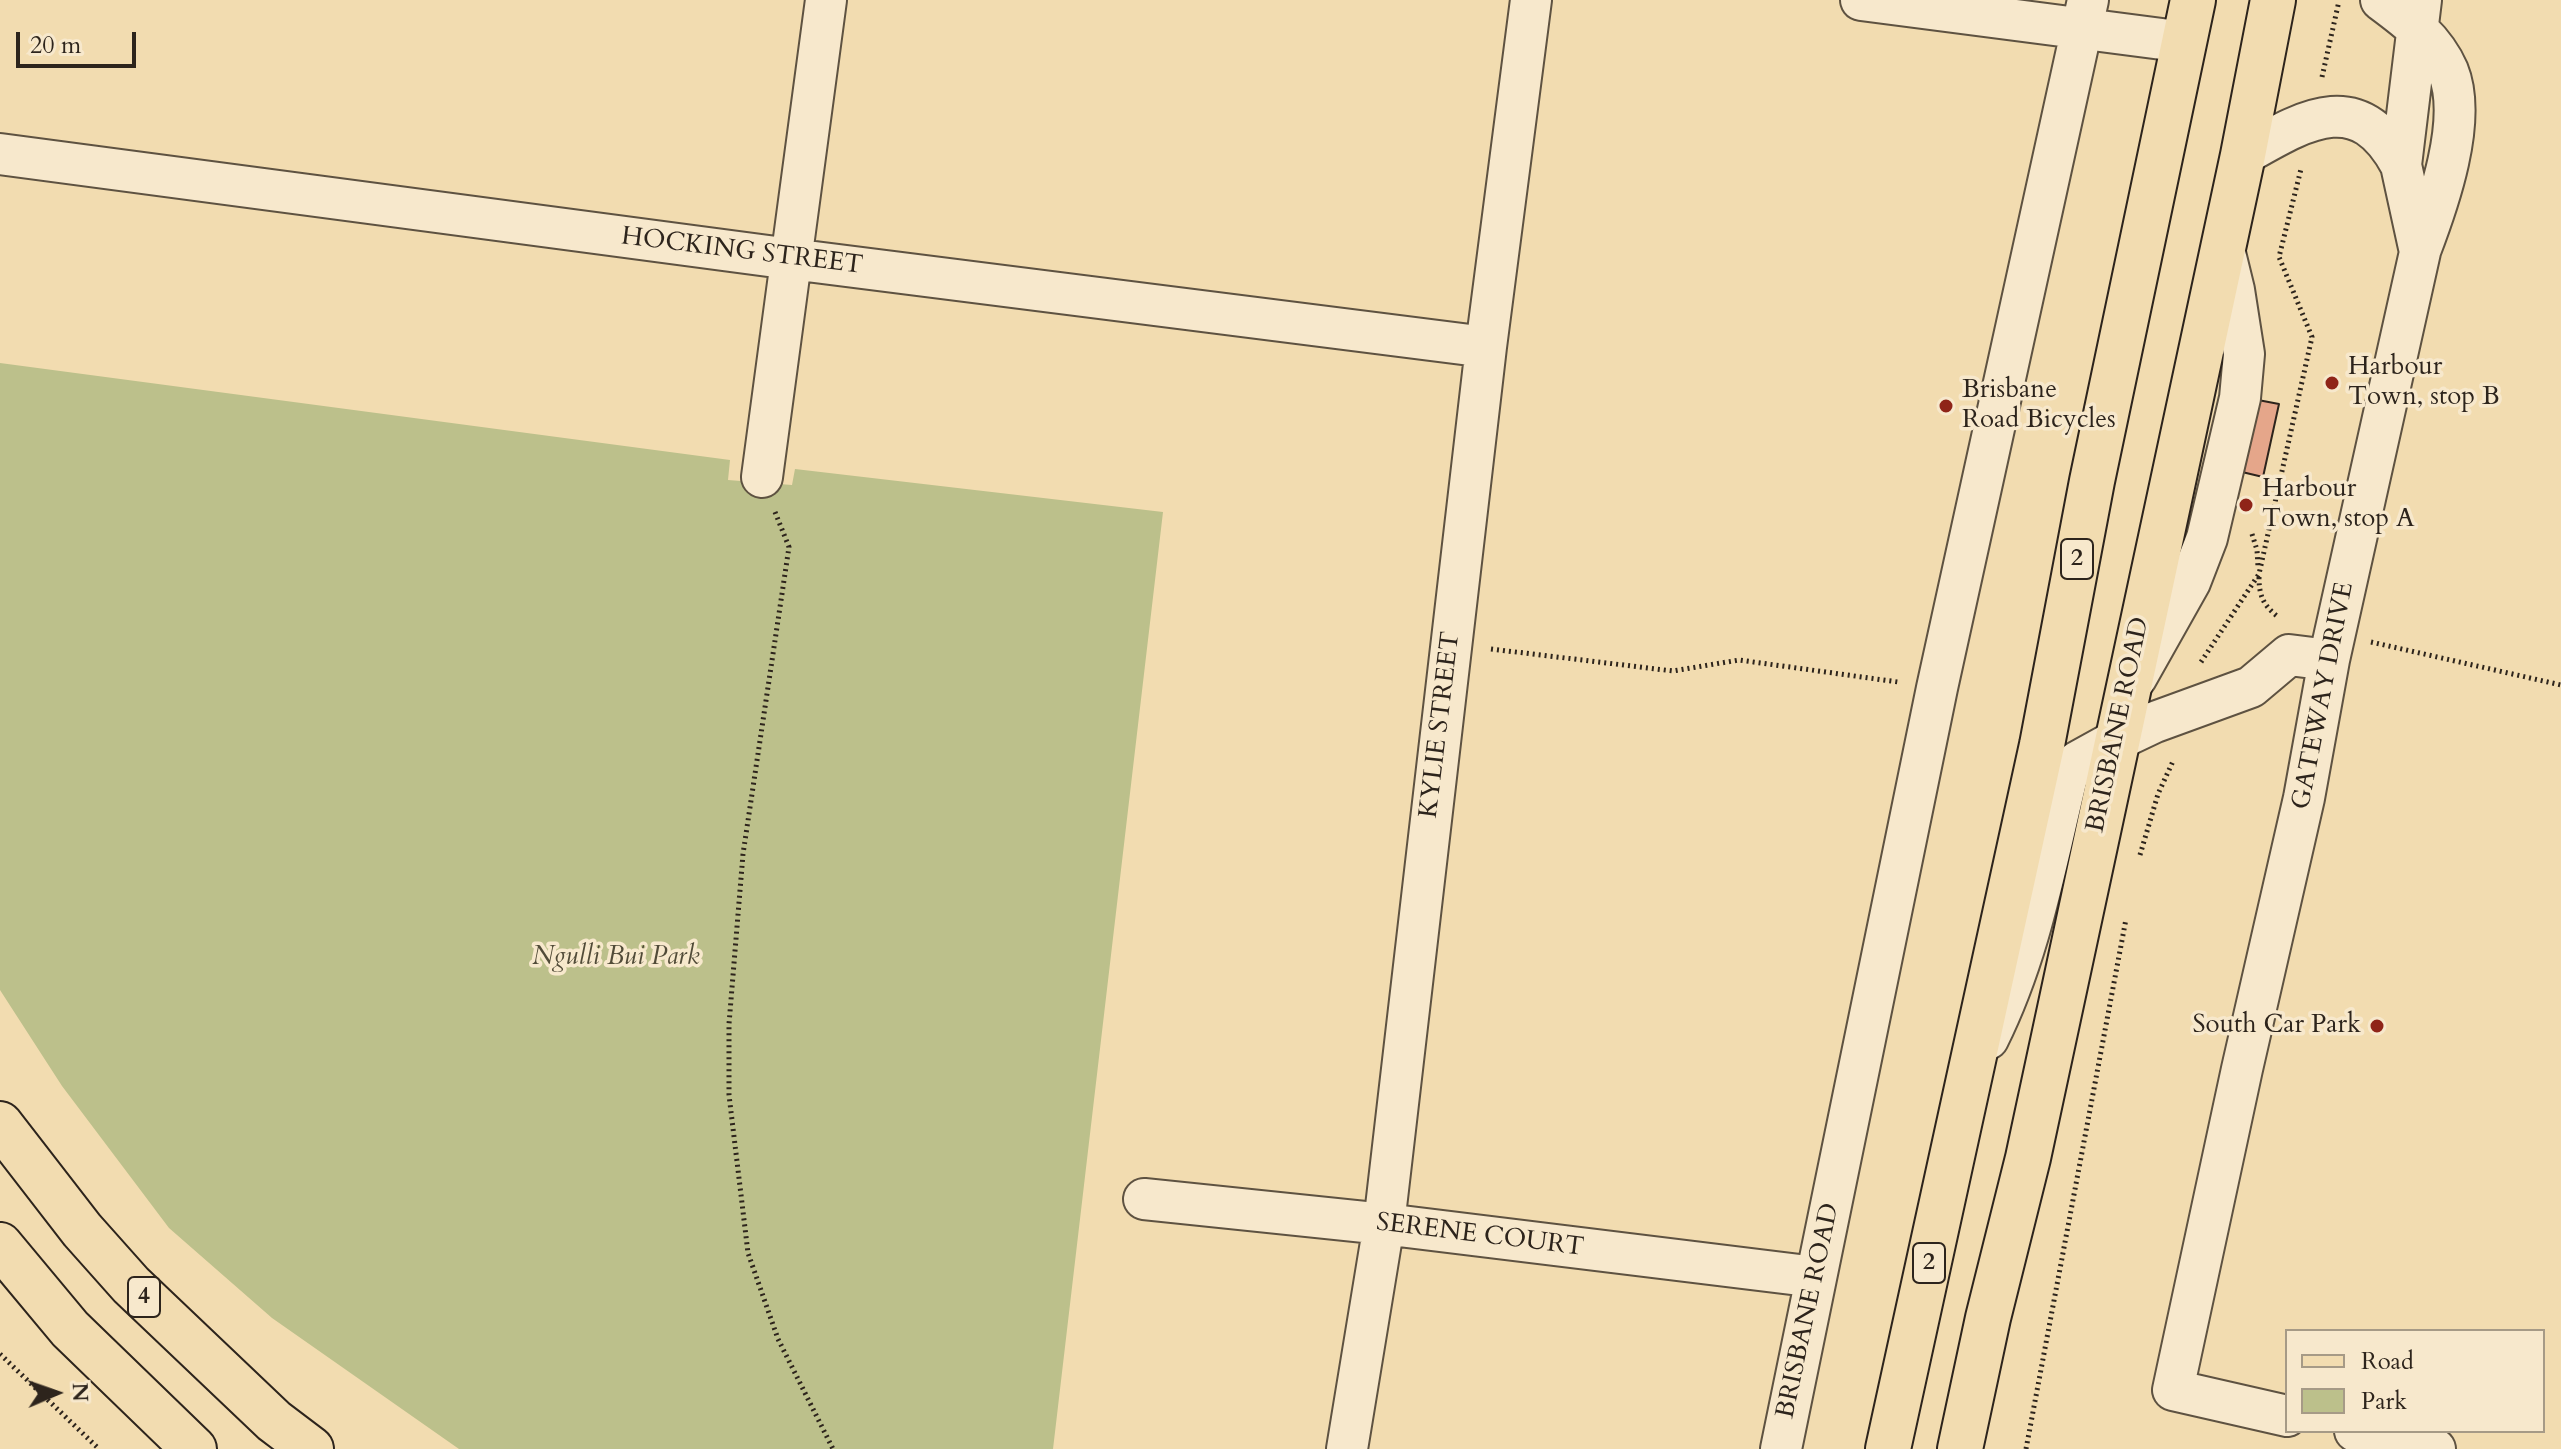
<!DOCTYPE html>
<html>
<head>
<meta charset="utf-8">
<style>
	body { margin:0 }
	#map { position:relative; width:2561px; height:1449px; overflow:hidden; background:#f2dcb0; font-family:Cardo,serif }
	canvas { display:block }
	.legend { position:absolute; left:2285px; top:1329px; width:260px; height:104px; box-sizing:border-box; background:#f7e8cc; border:2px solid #a69a86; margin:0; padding:10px 14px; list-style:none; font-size:24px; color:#2d241c }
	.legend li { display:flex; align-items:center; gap:16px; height:40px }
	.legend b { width:40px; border:2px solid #a69a86 }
	.north { position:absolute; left:16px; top:1353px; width:80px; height:80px; -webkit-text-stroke:6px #f7e8cc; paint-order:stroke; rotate:88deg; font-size:22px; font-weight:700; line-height:32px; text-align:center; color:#2d241c }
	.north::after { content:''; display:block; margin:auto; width:28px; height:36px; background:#2d241c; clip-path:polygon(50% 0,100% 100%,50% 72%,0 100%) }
	.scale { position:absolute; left:16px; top:32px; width:120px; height:36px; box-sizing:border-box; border:4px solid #2d241c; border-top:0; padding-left:10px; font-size:24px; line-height:28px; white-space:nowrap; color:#2d241c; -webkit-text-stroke:6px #f7e8cc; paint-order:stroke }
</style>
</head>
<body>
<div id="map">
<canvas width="2561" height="1449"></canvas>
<ul class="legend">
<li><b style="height:10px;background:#f2dcb0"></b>Road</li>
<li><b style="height:22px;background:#bcc08b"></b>Park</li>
</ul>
<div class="north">N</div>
<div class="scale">20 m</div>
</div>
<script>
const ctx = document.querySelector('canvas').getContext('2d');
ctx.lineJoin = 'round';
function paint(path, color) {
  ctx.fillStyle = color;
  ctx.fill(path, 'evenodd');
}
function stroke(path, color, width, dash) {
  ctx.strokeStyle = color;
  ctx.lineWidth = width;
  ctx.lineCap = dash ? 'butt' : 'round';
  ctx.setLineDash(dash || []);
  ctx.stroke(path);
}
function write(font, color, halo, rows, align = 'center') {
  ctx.font = font + ' Cardo,serif';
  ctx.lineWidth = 7;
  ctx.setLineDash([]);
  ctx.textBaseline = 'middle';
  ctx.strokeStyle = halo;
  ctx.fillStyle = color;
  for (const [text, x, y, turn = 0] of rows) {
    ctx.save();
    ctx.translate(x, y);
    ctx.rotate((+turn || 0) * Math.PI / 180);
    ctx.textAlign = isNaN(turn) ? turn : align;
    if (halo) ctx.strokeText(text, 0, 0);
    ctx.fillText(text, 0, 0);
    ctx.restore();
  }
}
paint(new Path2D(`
	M0 363 730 460 728 480 792 485 795 469 1163 512 1053 1449H459L272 1318 169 1228 62 1086 0 990Z`), '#bcc08b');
const building = new Path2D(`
	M2258 400 2279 404 2263 477 2242 472Z`);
paint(building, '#e5a68a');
stroke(building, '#2d241c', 2);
const minor = new Path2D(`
	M1861 0 2185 42
	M2381 0C2408 20 2434 39 2448 71 2468 120 2438 204 2420 251
	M0 154 791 259 1486 347
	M2243 155C2303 121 2358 85 2401 165
	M762 477 826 0
	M2136 678 2190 582 2207 538 2240 398 2244 354 2234 290 2223 245
	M1988 1039C2030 955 2045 867 2067 777L2077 762 2115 741 2155 722 2251 687 2289 655 2329 660
	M1144 1199 1384 1224 1816 1277
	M2287 1416 2173 1390 2242 1069 2304 798 2329 660 2420 252 2401 165 2421 0
	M2355 1431 2435 1449
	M1347 1449 1384 1224 1486 347 1531 0
	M1781 1449 1937 688 2088 0`);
const major = new Path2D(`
	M0 1124 82 1230 131 1285 274 1421 311 1449
	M0 1245 70 1329 194 1449`);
const highway = new Path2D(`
	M1888 1449 2042 745 2092 481 2193 0
	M1960 1449 1988 1318 2028 1158 2243 155 2273 0`);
stroke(minor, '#5e5241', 44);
stroke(major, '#2d241c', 48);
stroke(highway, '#2d241c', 48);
stroke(new Path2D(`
	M2322 77 2339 1
	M775 512 789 547 743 854 729 1024V1095L748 1253 778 1339 833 1449
	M2252 534 2257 550 2258 567
	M2259 577C2259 595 2263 605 2277 616
	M2371 642 2561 685
	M1491 649 1673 671 1739 660 1898 682
	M2201 662 2259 574 2312 337 2279 257 2301 169
	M2140 855 2158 794 2174 759
	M0 1354 99 1449
	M2026 1449 2126 919`), '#2d241c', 5, [2, 4]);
stroke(minor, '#f7e8cc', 40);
stroke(major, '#f2dcb0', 44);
stroke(highway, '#f2dcb0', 44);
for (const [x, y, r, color] of [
	[2332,383,8,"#8f2418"],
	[1946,406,8,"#8f2418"],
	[2246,505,8,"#8f2418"],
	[2377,1026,8,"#8f2418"]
]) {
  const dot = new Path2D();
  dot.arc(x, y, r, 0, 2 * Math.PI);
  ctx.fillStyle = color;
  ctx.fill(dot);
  stroke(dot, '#f7e8cc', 3);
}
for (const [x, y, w] of [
	[2077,559,32],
	[1929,1263,32],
	[144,1297,32]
]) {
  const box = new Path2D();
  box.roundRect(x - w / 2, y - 20, w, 40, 6);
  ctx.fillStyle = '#f7e8cc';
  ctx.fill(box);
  stroke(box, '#2d241c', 2);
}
write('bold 24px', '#2d241c', null, [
	["2",2077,559],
	["2",1929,1263],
	["4",144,1297]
]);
write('26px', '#2d241c', '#f7e8cc', [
	["HOCKING STREET",742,252,7],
	["GATEWAY DRIVE",2324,696,-79],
	["KYLIE STREET",1441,725,-83],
	["BRISBANE ROAD",2119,725,-78],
	["SERENE COURT",1480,1236,7],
	["BRISBANE ROAD",1809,1311,-78]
]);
write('26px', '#2d241c', '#f7e8cc', [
	["Harbour",2348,368],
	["Town, stop B",2348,398],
	["Brisbane",1962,391],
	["Road Bicycles",1962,421],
	["Harbour",2262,490],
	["Town, stop A",2262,520],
	["South Car Park",2361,1026,"right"]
], 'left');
write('italic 26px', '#514b38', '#f7e8cc', [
	["Ngulli Bui Park",616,958]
]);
</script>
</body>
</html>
